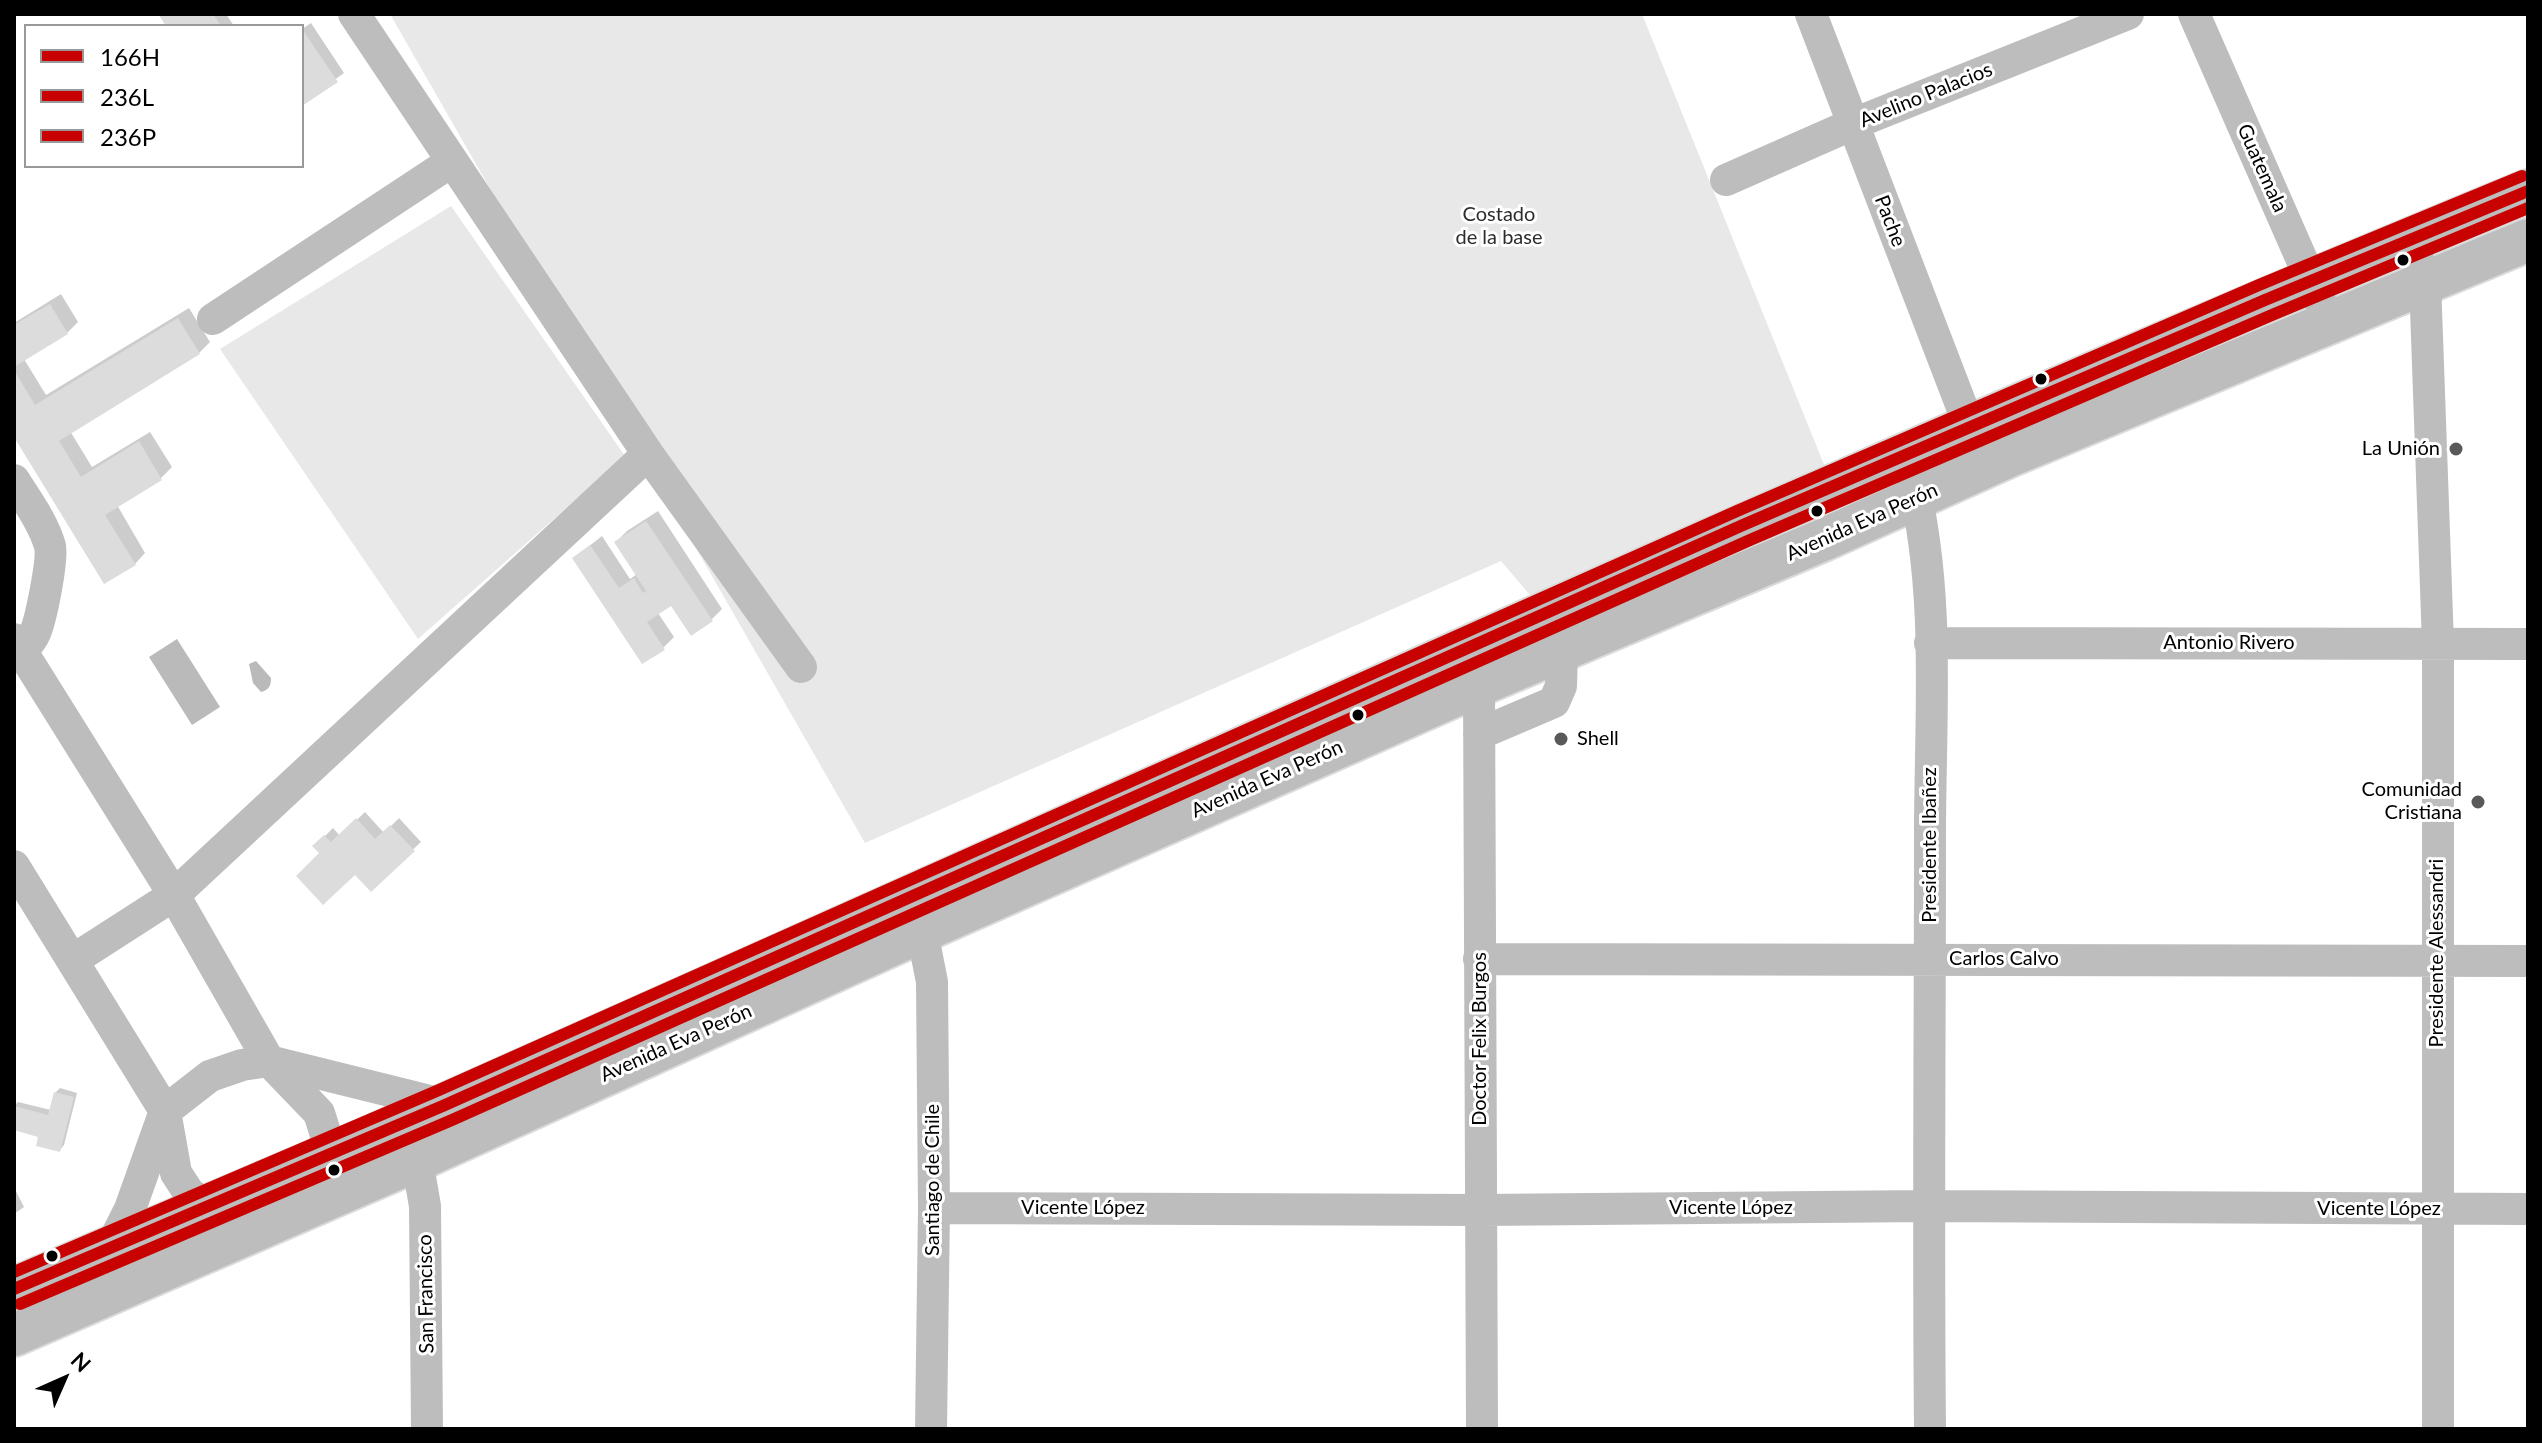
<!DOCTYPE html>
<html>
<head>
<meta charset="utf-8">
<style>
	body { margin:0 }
	#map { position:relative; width:2542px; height:1443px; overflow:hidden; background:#fff; font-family:Lato,sans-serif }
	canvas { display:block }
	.frame { position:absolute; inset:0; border:16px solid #000; pointer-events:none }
	.legend { position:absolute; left:24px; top:24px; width:280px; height:144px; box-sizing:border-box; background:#fff; border:2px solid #999; margin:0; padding:10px 14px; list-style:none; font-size:24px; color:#000 }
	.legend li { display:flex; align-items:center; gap:16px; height:40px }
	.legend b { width:40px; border:2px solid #999 }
	.north { position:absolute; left:24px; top:1339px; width:80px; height:80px; -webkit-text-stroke:6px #fff; paint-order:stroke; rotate:45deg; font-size:22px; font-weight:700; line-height:32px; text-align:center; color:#000 }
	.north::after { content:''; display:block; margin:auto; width:28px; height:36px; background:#000; clip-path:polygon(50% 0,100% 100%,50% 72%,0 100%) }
</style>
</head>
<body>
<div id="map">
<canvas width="2542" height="1443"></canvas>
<div class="frame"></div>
<ul class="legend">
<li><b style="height:10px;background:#c70201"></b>166H</li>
<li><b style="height:10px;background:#c70201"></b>236L</li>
<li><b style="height:10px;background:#c70201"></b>236P</li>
</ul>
<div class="north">N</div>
</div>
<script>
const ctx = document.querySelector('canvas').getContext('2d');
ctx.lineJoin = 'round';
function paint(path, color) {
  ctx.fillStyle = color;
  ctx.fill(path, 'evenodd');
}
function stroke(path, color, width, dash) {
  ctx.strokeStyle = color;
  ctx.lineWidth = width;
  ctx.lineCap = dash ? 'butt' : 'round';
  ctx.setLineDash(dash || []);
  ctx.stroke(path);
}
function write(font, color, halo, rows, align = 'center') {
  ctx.font = font + ' Lato,sans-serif';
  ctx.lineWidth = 6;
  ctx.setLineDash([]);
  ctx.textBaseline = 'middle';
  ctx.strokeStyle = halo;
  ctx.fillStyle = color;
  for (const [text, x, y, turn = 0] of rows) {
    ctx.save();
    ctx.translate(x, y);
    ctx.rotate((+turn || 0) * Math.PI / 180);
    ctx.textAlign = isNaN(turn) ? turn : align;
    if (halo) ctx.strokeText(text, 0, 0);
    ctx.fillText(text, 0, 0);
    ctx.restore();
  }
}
paint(new Path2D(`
	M390 14H1642L1825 467 1547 615 1501 561 865 843Z
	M451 206 625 456 418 639 220 349Z
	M2296 308 2298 315 1947 464 1943 456Z
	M1873 487 1875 492 1870 497 1511 655 1510 650Z`), '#e8e8e8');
paint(new Path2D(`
	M177 639 220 707 192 725 149 657Z
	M256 661 271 678C271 686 269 690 261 692L253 683 249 664Z`), '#bababa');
paint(new Path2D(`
	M161 14H226L234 26H169Z
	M311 23 344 73 302 103V29Z
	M61 294 78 322 67 333 24 359 46 395 189 308 210 342 199 353 70 431 92 467 150 432 172 467 161 478 117 505 145 553 135 564 14 433V323Z
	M658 511 722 609 711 620 672 603 658 613 674 637 663 648 574 558 602 536 630 579 637 574 616 542 627 531Z
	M365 812 384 833 399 818 421 842 371 889 355 872 322 853 315 846 333 828 340 836Z
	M60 1088 77 1093 64 1145 60 1150 41 1135 14 1128V1106L18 1102 51 1110 55 1093Z
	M14 1187 24 1207 14 1214Z`), '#0003');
paint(new Path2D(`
	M158 14H213L221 26H166Z
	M302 29 338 82 302 106Z
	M50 304 68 334 14 367V325Z
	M178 318 200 354 59 441 81 477 139 441 162 480 105 515 136 565 104 584 14 437V370L35 405Z
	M646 521 713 621 691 636 671 606 647 622 665 650 642 664 572 558 590 545 619 588 634 578 643 593 646 591 614 542Z
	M356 818 375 839 390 825 415 851 371 892 355 875 323 905 296 876 319 853 312 846 324 835 331 842Z
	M54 1092 74 1097 60 1152 36 1146 38 1137 14 1130V1106L48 1115Z`), '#dcdcdc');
const major = new Path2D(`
	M14 1289C157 1227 302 1168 445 1105 1138 798 1826 478 2528 191
	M14 1335 417 1160 922 931 1479 685 1823 540 2009 456 2528 240`);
stroke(major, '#dbdbdb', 46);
stroke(new Path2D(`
	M354 14 648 454 801 667
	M1811 14 1970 428
	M2194 14 2320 301
	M1726 180 1853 124 2128 14
	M2411 239 2425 281 2438 644V1429
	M213 319 451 162
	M1912 478C1941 593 1930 717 1930 834 1930 1033 1928 1231 1930 1429
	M14 480C27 501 43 522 50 546 53 560 41 619 35 633 31 642 22 651 14 656
	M14 639 174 895 269 1061 319 1113 326 1135 324 1159 313 1175
	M1930 643 2528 644
	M1470 666 1479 685 1482 1429
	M1479 734 1554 702 1561 686 1562 650
	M14 866 165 1111 176 1173 189 1193 223 1217
	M922 931 932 982 934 1208 931 1429
	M1479 959 2528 961
	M73 960 174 895 648 454
	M417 1160 425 1206 427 1429
	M934 1208 1481 1210 1928 1206 2528 1209
	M111 1247 130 1209 165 1111 210 1076 242 1065 269 1061 446 1105`), '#bdbdbd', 32);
stroke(major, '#bdbdbd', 42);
stroke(new Path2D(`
	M14 1289 445 1105 1743 525 2265 300 2528 191`), '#c70201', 12);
stroke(new Path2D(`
	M20 1304 452 1120 1750 540 2272 315 2528 208`), '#c70201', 12);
stroke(new Path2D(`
	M14 1272 439 1090 1737 511 2259 285 2522 176`), '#c70201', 12);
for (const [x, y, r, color] of [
	[2403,260,7,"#000"],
	[2041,379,7,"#000"],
	[2456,449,8,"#595959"],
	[1817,511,7,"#000"],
	[1358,715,7,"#000"],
	[1561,739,8,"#595959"],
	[2478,802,8,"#595959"],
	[334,1170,7,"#000"],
	[52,1256,7,"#000"]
]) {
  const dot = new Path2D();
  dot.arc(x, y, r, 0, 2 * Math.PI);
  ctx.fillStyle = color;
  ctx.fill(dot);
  stroke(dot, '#fff', 3);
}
write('20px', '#000', '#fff', [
	["Avelino Palacios",1926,95,-22],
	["Guatemala",2262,168,66],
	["Pache",1890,221,69],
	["Avenida Eva Perón",1862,522,-24],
	["Antonio Rivero",2229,643],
	["Avenida Eva Perón",1267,779,-24],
	["Presidente Ibañez",1930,845,-90],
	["Presidente Alessandri",2437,953,-90],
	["Carlos Calvo",2004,959],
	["Doctor Felix Burgos",1480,1039,-90],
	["Avenida Eva Perón",676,1043,-24],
	["Santiago de Chile",933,1180,-90],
	["Vicente López",1083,1208],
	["Vicente López",1731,1208],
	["Vicente López",2379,1209],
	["San Francisco",426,1294,-91]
]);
write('20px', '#2d2d2d', '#fff', [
	["Costado",1499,215],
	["de la base",1499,238]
]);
write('20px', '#000', '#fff', [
	["La Unión",2440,449],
	["Shell",1577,739,"left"],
	["Comunidad",2462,790],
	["Cristiana",2462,813]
], 'right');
</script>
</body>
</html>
